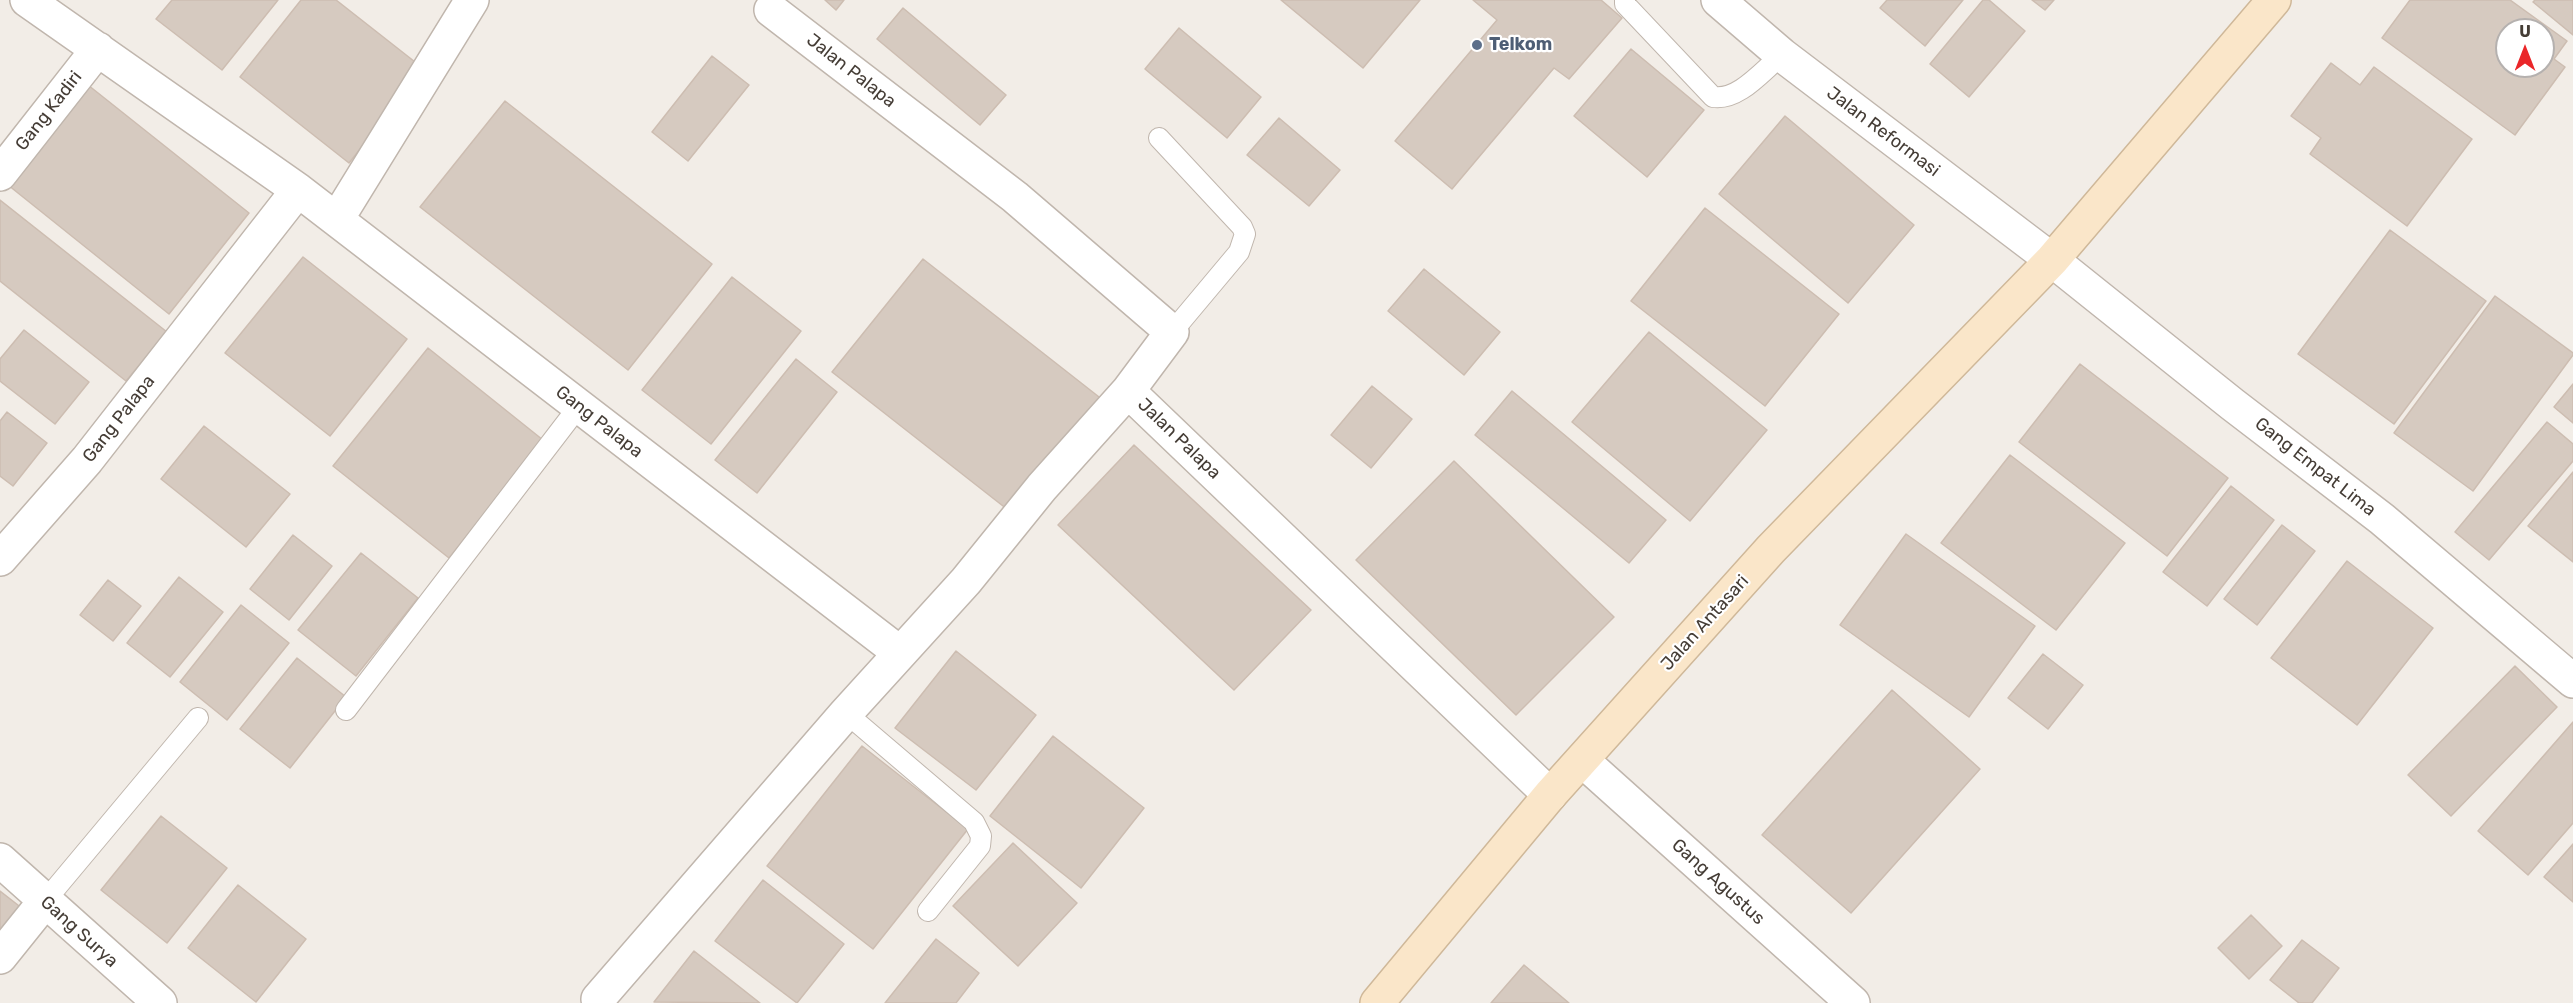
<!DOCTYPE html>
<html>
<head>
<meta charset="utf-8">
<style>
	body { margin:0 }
	#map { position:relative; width:2573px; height:1003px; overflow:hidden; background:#f2ede7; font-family:Rubik,sans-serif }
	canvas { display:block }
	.north { position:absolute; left:2495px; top:18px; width:60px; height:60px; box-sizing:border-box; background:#fff; border:2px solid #b5b1af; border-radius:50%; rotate:0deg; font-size:16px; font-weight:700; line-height:24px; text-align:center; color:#453d36 }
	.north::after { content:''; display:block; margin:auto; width:21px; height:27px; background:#ea2629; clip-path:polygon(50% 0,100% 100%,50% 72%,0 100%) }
</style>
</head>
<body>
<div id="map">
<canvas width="2573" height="1003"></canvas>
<div class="north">U</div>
</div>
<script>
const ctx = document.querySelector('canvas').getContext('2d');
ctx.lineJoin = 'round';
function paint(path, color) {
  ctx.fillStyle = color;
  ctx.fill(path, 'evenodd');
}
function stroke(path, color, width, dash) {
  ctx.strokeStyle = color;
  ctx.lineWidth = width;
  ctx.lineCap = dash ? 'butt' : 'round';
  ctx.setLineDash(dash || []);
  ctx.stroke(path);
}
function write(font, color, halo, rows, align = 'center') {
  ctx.font = font + ' Rubik,sans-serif';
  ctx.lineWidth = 4.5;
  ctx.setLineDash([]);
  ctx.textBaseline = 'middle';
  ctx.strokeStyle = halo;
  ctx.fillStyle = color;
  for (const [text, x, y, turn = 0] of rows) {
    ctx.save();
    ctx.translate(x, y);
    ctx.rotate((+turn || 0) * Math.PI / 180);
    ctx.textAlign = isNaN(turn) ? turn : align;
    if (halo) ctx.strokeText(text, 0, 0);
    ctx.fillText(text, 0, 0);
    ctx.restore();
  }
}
const building = new Path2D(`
	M172 0H278L222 70 156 19Z
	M301 0H336L424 69 349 163 240 77Z
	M825 0H844L836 10Z
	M1281 0H1420L1363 68Z
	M1473 0H1601L1622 18 1569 79 1554 68 1452 189 1395 141 1497 20Z
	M1887 0H1963L1925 46 1880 8Z
	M1983 0H1989L2025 31 1969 97 1930 64Z
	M2032 0H2054L2045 10Z
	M2410 0H2510L2567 41 2554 59 2565 67 2515 135 2382 38ZM2507 30H2543V66H2507Z
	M2535 0H2573V35L2533 2Z
	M903 8 1006 95 980 125 877 39Z
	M1179 28 1261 97 1227 138 1145 69Z
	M1631 49 1704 110 1647 177 1574 116Z
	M712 56 749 85 688 161 652 132Z
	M2331 63 2360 85 2374 67 2472 139 2407 226 2310 154 2321 138 2291 116Z
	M88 85 249 213 169 314 8 185Z
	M505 101 712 264 628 370 420 207Z
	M1785 116 1914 225 1848 303 1719 194Z
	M1279 118 1340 170 1309 206 1247 155Z
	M0 200 167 332 126 381 0 281Z
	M1705 208 1839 314 1765 406 1631 301Z
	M2390 230 2486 301 2394 424 2298 354Z
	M303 257 407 339 330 436 225 353Z
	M923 259 1108 404 1017 517 832 372Z
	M1424 269 1500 332 1464 375 1388 311Z
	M732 277 801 331 711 444 642 390Z
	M2495 296 2573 353V355L2473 491 2394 433Z
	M24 330 89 382 55 424 0 381V359Z
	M1649 332 1767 430 1690 521 1572 422Z
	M428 348 543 440 449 558 333 466Z
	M796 359 837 392 757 493 715 460Z
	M2080 364 2228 478 2167 556 2019 442Z
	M2573 384V423L2554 407Z
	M1372 386 1412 419 1371 468 1331 435Z
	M1512 391 1666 520 1629 563 1475 435Z
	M7 412 47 443 13 486 0 476V421Z
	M2547 422 2573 444V461L2489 560 2455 532Z
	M204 426 290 494 246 547 161 479Z
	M1134 445 1311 610 1234 690 1058 525Z
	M2010 455 2125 543 2056 630 1941 543Z
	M1454 461 1614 617 1516 715 1356 560Z
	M2573 472V562L2528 526Z
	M2231 486 2274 520 2207 606 2163 572Z
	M2282 525 2315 551 2257 625 2224 599Z
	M1906 534 2035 626 1969 717 1840 625Z
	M293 535 332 566 289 620 250 589Z
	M361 553 418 598 356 676 298 630Z
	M2347 561 2433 628 2357 725 2271 658Z
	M179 577 223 612 170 677 127 643Z
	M108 580 141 606 113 641 80 615Z
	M241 605 289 643 227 720 180 682Z
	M956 651 1036 715 976 790 895 728Z
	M2043 654 2083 685 2048 729 2008 698Z
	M297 658 346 697 290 768 240 729Z
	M2515 666 2557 707 2451 816 2408 775Z
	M1892 690 1980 769 1851 913 1762 835Z
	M2573 722V823L2528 875 2478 831Z
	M1053 736 1144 808 1081 888 990 816Z
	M862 746 968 829 873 949 767 866Z
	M161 816 227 868 167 943 101 890Z
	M1013 843 1077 903 1018 966 953 906Z
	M2573 844V902L2544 877Z
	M763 880 844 944 797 1003 715 941Z
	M238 885 306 939 256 1002 188 948Z
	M0 891 23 909 0 938Z
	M2251 915 2282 946 2249 979 2218 948Z
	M936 939 979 973 956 1003H885Z
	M2302 940 2339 968 2312 1003H2299L2270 980Z
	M694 951 760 1003 654 1002Z
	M1524 965 1569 1003H1491Z`);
paint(building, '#d6cac0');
stroke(building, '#cdbdb1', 1.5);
const lane = new Path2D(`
	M1625 0V4L1713 97C1739 101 1763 70 1782 55
	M1159 138 1242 227 1245 234 1239 252 1172 332
	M346 710 579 406
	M846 713 974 822 981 836 980 846 928 911
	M45 901 198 718`);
const street = new Path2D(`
	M27 0 298 190 900 653
	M1718 0 1782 55 2052 260 2232 404 2382 519 2573 681
	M771 10 1015 197 1172 332 1128 391 1550 795
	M0 174 98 49
	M337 219 472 0
	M0 559 87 460 298 190
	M1583 761 1853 1003
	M0 860 160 1003
	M0 957 45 901
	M598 999 846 713 966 581 1042 487 1128 391`);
const secondary = new Path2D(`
	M1377 1003 1550 795 1771 549 2052 260 2274 0`);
stroke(lane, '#c0b6ad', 22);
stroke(street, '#c0b6ad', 36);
stroke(secondary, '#cfb899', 36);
stroke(lane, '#fff', 20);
stroke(street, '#fff', 33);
stroke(secondary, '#fae6c9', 33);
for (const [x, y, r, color] of [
	[1477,45,6,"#5c6f8a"]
]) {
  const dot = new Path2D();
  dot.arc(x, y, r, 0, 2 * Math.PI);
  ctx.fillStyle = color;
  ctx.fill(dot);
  stroke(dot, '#fff', 2);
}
write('bold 18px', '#4e5e75', '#fff', [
	["Telkom",1489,45]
], 'left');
write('18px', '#453d36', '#fff', [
	["Jalan Palapa",851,71,38],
	["Gang Kadiri",49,111,-52],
	["Jalan Reformasi",1883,132,37],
	["Gang Palapa",119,419,-52],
	["Gang Palapa",599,422,38],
	["Jalan Palapa",1179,439,44],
	["Gang Empat Lima",2315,467,38],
	["Jalan Antasari",1705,623,-48],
	["Gang Agustus",1718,882,42],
	["Gang Surya",79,932,42]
]);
</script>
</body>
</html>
